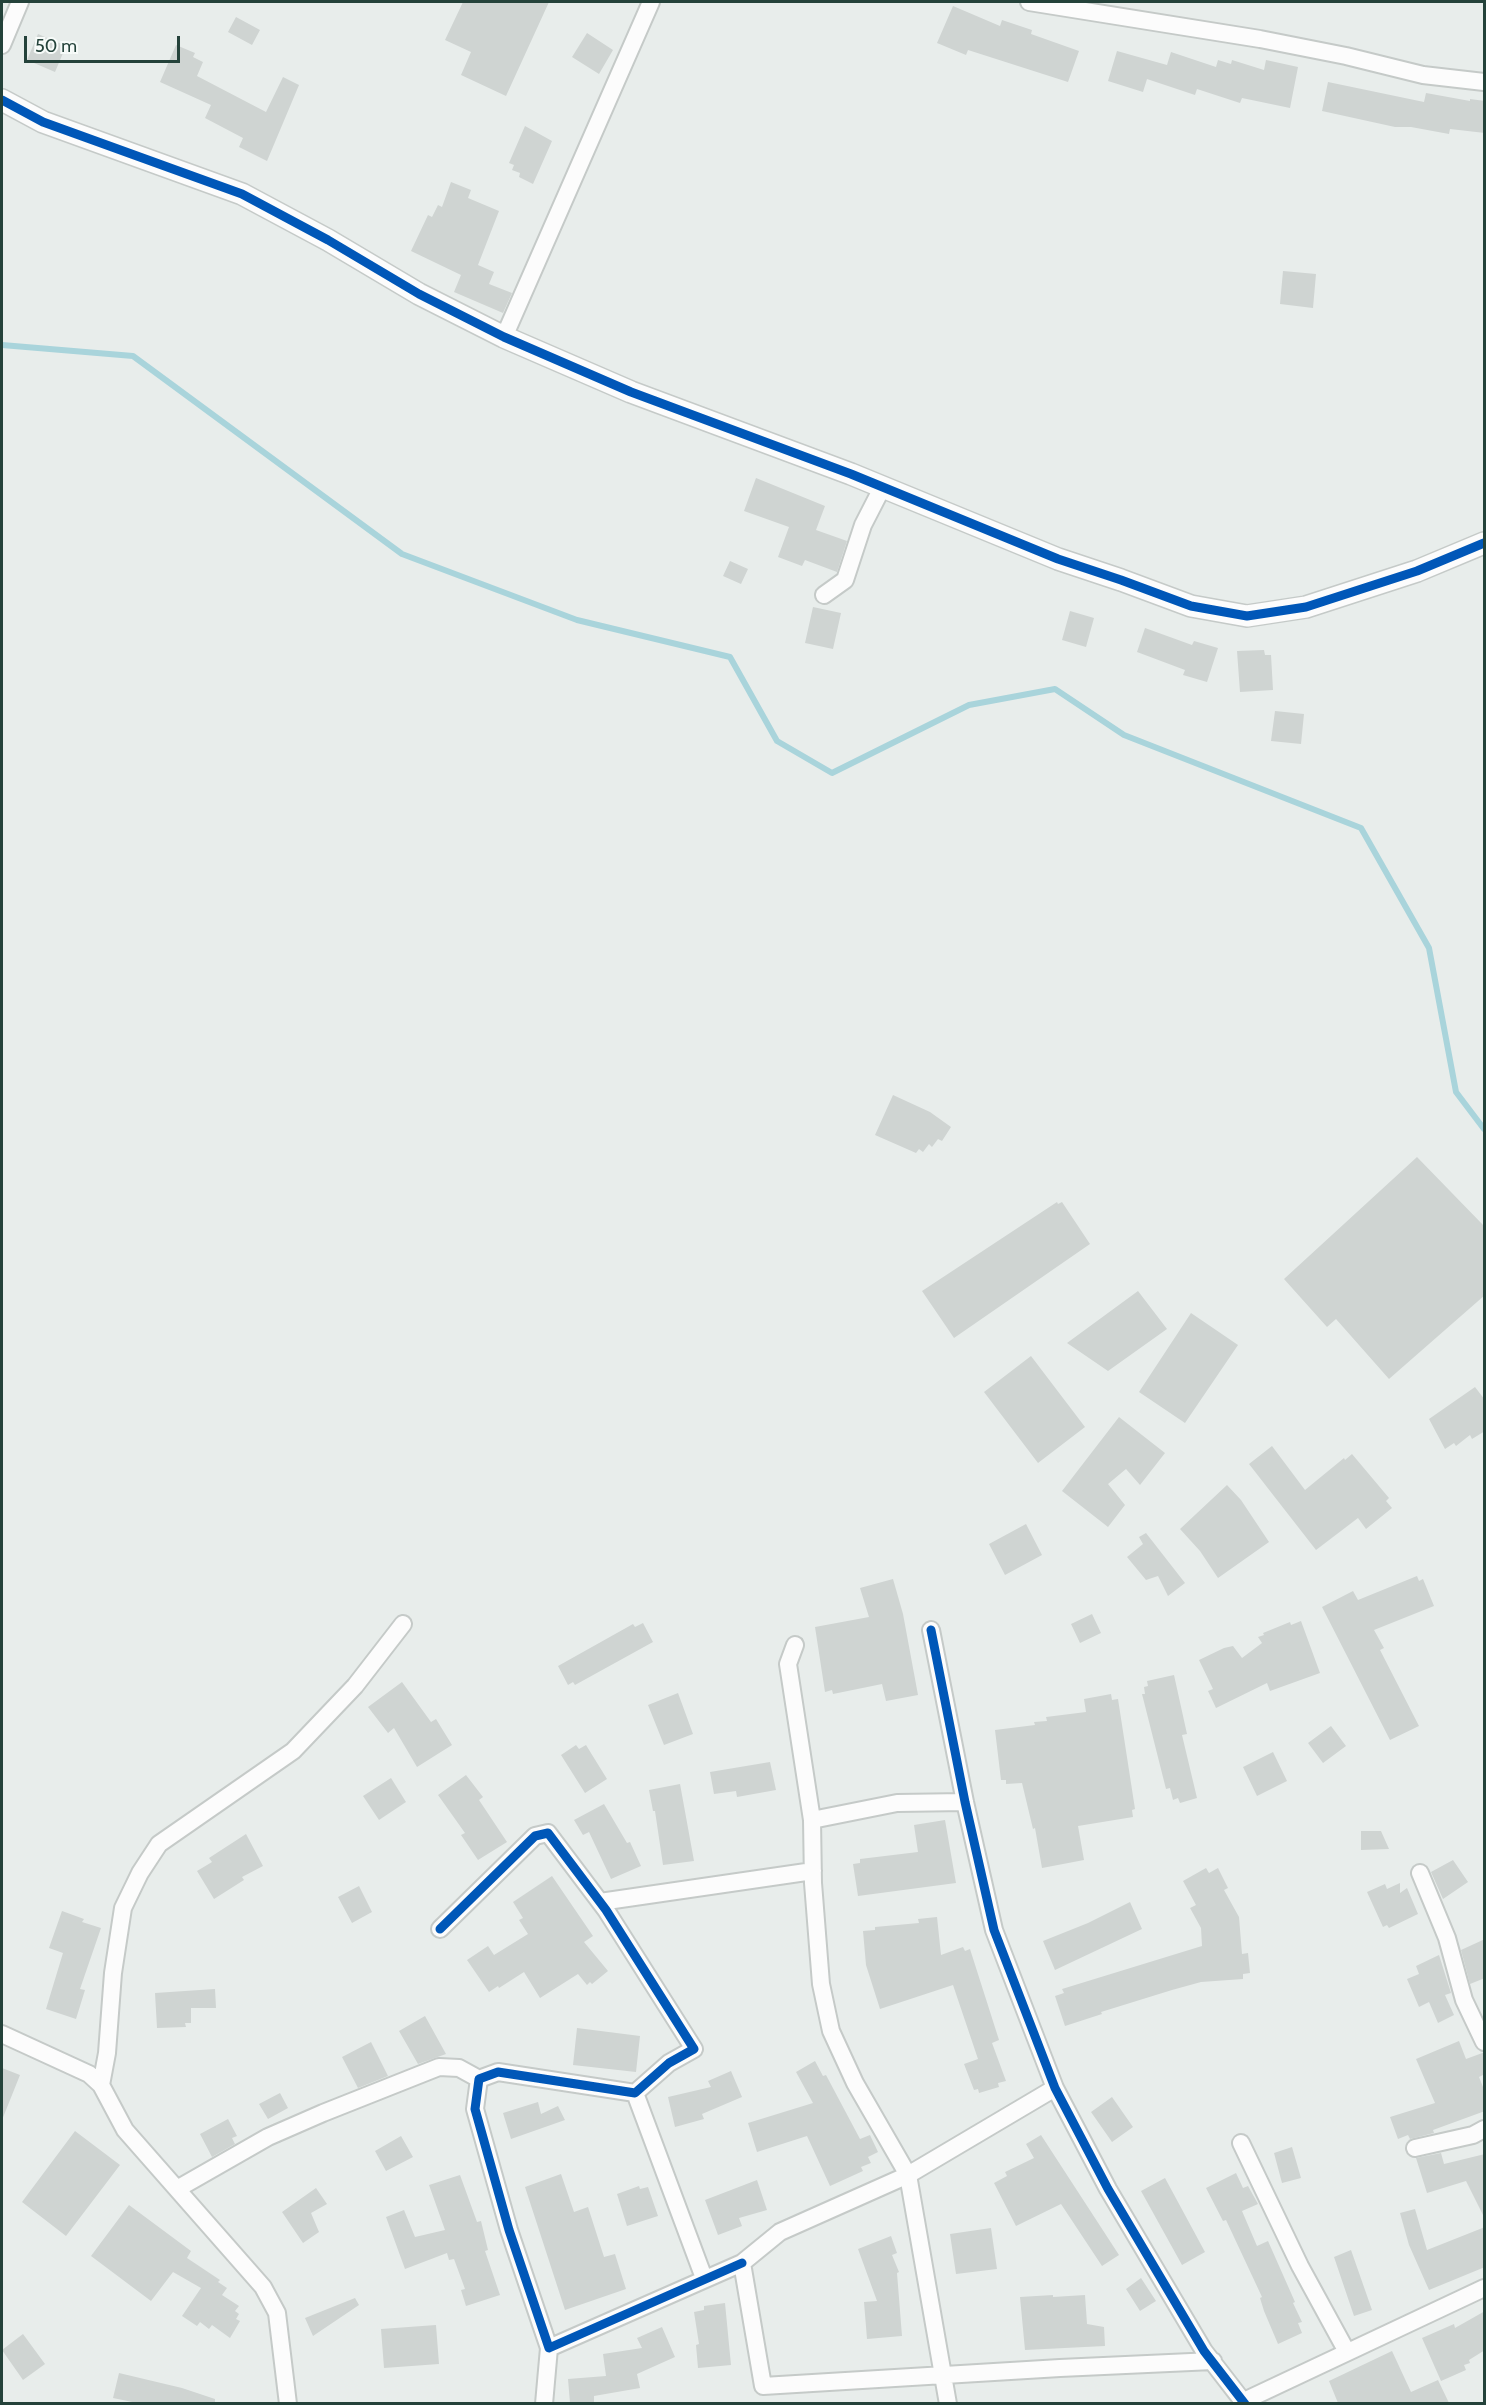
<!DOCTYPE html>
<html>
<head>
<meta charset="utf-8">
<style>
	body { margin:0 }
	#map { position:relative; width:1486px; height:2405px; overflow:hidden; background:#e8edeb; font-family:Cabin,sans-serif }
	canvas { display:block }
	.frame { position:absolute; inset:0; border:3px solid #24423a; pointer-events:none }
	.scale { position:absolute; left:24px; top:36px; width:156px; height:27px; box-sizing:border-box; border:3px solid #24423a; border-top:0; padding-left:8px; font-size:18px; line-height:21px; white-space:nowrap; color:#24423a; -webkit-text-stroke:4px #f7fbf9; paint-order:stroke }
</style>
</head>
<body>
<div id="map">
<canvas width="1486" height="2405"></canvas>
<div class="frame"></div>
<div class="scale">50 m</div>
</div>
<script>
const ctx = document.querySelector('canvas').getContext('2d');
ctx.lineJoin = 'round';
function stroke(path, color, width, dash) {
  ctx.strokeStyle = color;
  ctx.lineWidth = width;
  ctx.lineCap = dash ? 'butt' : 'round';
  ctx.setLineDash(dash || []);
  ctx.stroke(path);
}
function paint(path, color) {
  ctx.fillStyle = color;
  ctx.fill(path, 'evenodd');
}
stroke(new Path2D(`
	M2 345 133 356 402 554 577 620 730 657 777 741 832 773 969 705 1055 689 1124 735 1361 828 1429 948 1456 1092 1484 1129`), '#a9d4db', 6);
paint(new Path2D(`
	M463 2H549L506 96 461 75 471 52 445 40Z
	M953 6 1000 26 1002 20 1032 30 1031 34 1079 51 1068 82 968 50 966 55 937 43Z
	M236 17 260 30 252 45 228 32Z
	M587 33 613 50 599 74 572 57Z
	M38 34 66 46 55 72 27 60Z
	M176 45 195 53 193 57 203 62 197 76 266 112 283 77 299 85 267 161 239 147 243 138 205 118 211 105 160 82Z
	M1117 51 1167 65 1171 52 1216 67 1218 60 1231 64 1232 60 1264 70 1266 60 1298 67 1290 108 1242 98 1240 103 1197 89 1195 95 1147 79 1143 92 1108 81Z
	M1328 82 1424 102 1426 93 1470 101V99L1485 101V133L1450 129 1449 134 1411 127H1395L1322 111Z
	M525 126 552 141 533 184 519 177 520 173 512 170 514 165 509 163Z
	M451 182 471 190 468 198 499 211 478 265 494 272 489 284 512 293 503 313 454 292 461 275 411 251 428 215 432 217 438 205 442 207Z
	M1283 271 1316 274 1313 308 1280 304Z
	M756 478 825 506 816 530 847 541 837 572 805 560 802 566 778 557 789 527 744 511Z
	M730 561 748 569 741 584 723 576Z
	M813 607 841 613 833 649 805 643Z
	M1070 611 1094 618 1086 647 1062 640Z
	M1145 628 1192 645 1194 641 1218 648 1207 682 1183 675 1185 670 1137 652Z
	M1264 650 1265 655H1271L1273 690 1240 692 1237 651Z
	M1275 711 1304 714 1301 744 1271 741Z
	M893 1095 930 1112 951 1127 942 1141 938 1139 932 1147 929 1144 923 1152 919 1149 916 1153 875 1135Z
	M1417 1157 1485 1227V1295L1389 1379 1336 1319 1327 1327 1284 1279Z
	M1057 1202 1058 1204 1062 1202 1090 1244 954 1338 922 1291Z
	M1138 1291 1167 1329 1108 1371 1067 1343Z
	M1191 1313 1238 1345 1185 1423 1139 1392Z
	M1031 1356 1085 1427 1038 1463 984 1392Z
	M1475 1387 1485 1400V1431L1472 1439 1470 1435 1456 1446 1454 1443 1445 1449 1429 1419Z
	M1119 1417 1165 1453 1140 1485 1126 1469 1108 1484 1125 1505 1108 1527 1062 1491Z
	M1272 1446 1305 1490 1344 1458 1345 1460 1352 1454 1389 1498 1386 1501 1392 1508 1366 1529 1358 1518 1316 1550 1249 1464Z
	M1227 1485 1241 1500 1269 1542 1218 1578 1200 1551 1180 1529Z
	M1026 1524 1042 1555 1005 1575 989 1544Z
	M1146 1533 1185 1583 1168 1596 1158 1576 1146 1580 1127 1557 1143 1544 1139 1537Z
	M1417 1576 1419 1581 1423 1579 1434 1606 1374 1630 1384 1648 1380 1650 1419 1726 1390 1740 1322 1607 1353 1591 1358 1600Z
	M893 1579 903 1614 918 1695 886 1701 882 1684 833 1694 832 1690 825 1692 815 1627 869 1617 860 1588Z
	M1092 1614 1101 1633 1080 1643 1071 1624Z
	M1301 1621 1320 1673 1270 1691 1267 1683 1216 1708 1208 1691 1213 1689 1199 1660 1224 1648 1233 1646 1242 1658 1262 1643 1258 1637 1264 1635 1263 1633 1290 1622 1291 1625Z
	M643 1623 653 1642 575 1685 573 1682 568 1685 558 1666 633 1624 635 1627Z
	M1174 1675 1187 1734 1182 1735 1197 1798 1180 1803 1178 1798 1173 1800 1170 1788 1166 1789 1142 1694H1145L1144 1687 1148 1686 1147 1681Z
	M402 1682 431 1722 436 1719 452 1745 417 1767 394 1728 388 1733 368 1707Z
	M678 1693 693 1734 664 1745 648 1705Z
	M1111 1694 1112 1700 1118 1699 1135 1809 1132 1810 1133 1817 1078 1826 1084 1860 1042 1868 1035 1828 1033 1829 1022 1783 1006 1784V1780H1001L995 1730 1035 1725 1034 1722 1047 1721 1046 1717 1086 1712 1084 1699Z
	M1331 1726 1346 1746 1323 1763 1308 1743Z
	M576 1745 579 1749 586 1745 607 1779 585 1793 561 1755Z
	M1273 1752 1287 1781 1257 1796 1243 1767Z
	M770 1762 776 1790 737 1797 736 1791 714 1794 710 1772Z
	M466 1775 483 1797 479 1800 507 1842 478 1860 461 1835 465 1833 438 1795Z
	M391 1778 406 1802 379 1820 363 1796Z
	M680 1784 694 1861 663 1865 655 1811H653L649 1790Z
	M604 1804 627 1843 630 1842 641 1866 611 1879 589 1832 583 1835 574 1820Z
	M945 1820 956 1883 858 1896 853 1864 860 1863V1859L918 1852 914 1825Z
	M1361 1831H1381L1389 1849 1361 1850Z
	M246 1834 263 1866 242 1877 244 1880 214 1899 197 1871 212 1862 209 1858Z
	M1453 1860 1468 1882 1443 1899 1431 1872Z
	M1206 1868 1209 1873 1218 1868 1228 1888 1224 1890 1239 1917 1242 1954 1248 1953 1250 1973 1243 1974V1979L1201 1982 1172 1990 1101 2012 1102 2014 1065 2026 1055 1996 1064 1993 1062 1989 1202 1946 1201 1928 1190 1908 1196 1905 1183 1881Z
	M552 1876 593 1936 584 1942 608 1971 592 1984 590 1982 587 1985 578 1974 540 1998 524 1972 499 1988 498 1986 489 1992 467 1960 488 1946 494 1955 528 1934 519 1920 523 1918 513 1902Z
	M1400 1883V1893L1407 1888 1418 1914 1389 1928 1387 1925 1383 1927 1367 1892 1385 1884 1387 1889Z
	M359 1886 372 1912 352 1923 338 1897Z
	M1130 1902 1142 1929 1055 1970 1043 1941 1088 1923Z
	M62 1911 84 1919 82 1922 101 1928 80 1989 85 1990 76 2019 46 2009 63 1953 49 1948Z
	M937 1917 941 1955 963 1947 965 1951 970 1949 999 2040 992 2043 1006 2081 998 2083 999 2087 979 2093 978 2089 974 2090 964 2064 978 2059 953 1985 880 2009 866 1965 863 1931 875 1930V1927L919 1923 918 1919Z
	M1485 1939V1978L1470 1984 1461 1950Z
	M1439 1955 1451 1993 1445 1995 1454 2015 1438 2023 1429 2002 1419 2007 1407 1979 1419 1974 1416 1966Z
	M215 1989 216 2008H191V2023H185L186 2027 157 2028 155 1993Z
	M425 2016 446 2054 418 2064 399 2031Z
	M577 2028 640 2036 636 2072 573 2065Z
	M1459 2041 1466 2059 1485 2052V2074L1479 2077 1485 2092V2111L1433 2130 1434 2133 1410 2139 1408 2135 1398 2139 1390 2117 1435 2103 1416 2059Z
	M371 2042 388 2076 358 2088 342 2057Z
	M815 2061 823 2076 826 2075 860 2139 870 2135 878 2152 868 2157 871 2163 861 2167 863 2171 830 2186 807 2136 757 2152 748 2123 813 2103 796 2072Z
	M2 2068 20 2075 2 2120Z
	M731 2071 742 2097 702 2114 704 2119 675 2127 668 2097 711 2087 708 2081Z
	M280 2093 288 2108 268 2119 259 2104Z
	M1112 2097 1133 2127 1112 2142 1091 2112Z
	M538 2102 541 2114 558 2106 565 2120 511 2139 503 2113Z
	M228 2119 237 2136 232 2138 235 2144 212 2157 200 2134Z
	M75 2131 120 2165 66 2236 22 2202Z
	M1041 2135 1119 2255 1102 2266 1061 2204 1016 2226 994 2183 1007 2176 1005 2172 1034 2158 1026 2144Z
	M401 2136 413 2157 386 2171 375 2151Z
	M1292 2147 1301 2178 1282 2183 1274 2153Z
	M1441 2153 1444 2164 1485 2154V2219L1466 2181 1427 2193 1416 2158Z
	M1236 2173 1243 2188 1248 2186 1258 2204 1242 2211 1257 2246 1268 2241 1295 2302 1293 2303 1302 2322 1298 2323 1302 2333 1278 2344 1264 2311 1260 2298 1262 2297 1226 2220 1223 2221 1206 2188Z
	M561 2174 574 2212 588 2207 604 2257 615 2254 626 2289 565 2310 525 2187Z
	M460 2175 477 2222 481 2221 488 2250 485 2251 500 2295 466 2306 461 2290 465 2289 454 2259 449 2260 447 2253 405 2269 386 2217 404 2210 415 2237 445 2230 429 2185Z
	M1165 2178 1205 2252 1182 2265 1141 2191Z
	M757 2180 767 2210 739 2218 742 2226 718 2235 705 2200Z
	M639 2186 640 2189 648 2187 658 2216 627 2226 617 2194Z
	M316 2188 327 2204 311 2213 319 2232 303 2243 282 2212Z
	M129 2205 191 2251 187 2258 220 2280 218 2282 227 2288 222 2295 239 2306 235 2311 239 2314 236 2319 240 2321 230 2338 212 2325 209 2329 200 2322 197 2326 182 2316 201 2288 173 2272 151 2301 91 2256Z
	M1415 2209 1427 2250 1485 2227V2267L1429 2290 1409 2245 1400 2213Z
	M991 2228 997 2269 956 2274 950 2234Z
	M891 2236 897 2253 892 2255 899 2272 897 2273 902 2336 867 2339 864 2302 877 2301 858 2249Z
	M1351 2250 1372 2310 1354 2316 1334 2257Z
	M1141 2278 1156 2301 1140 2311 1126 2289Z
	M1053 2295V2297L1085 2295 1087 2324 1104 2327 1105 2346 1025 2350 1020 2297Z
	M355 2298 359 2305 313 2336 305 2318Z
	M725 2303 731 2365 698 2368 696 2345 699 2344 694 2312 704 2310V2306Z
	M1485 2311V2350L1469 2360 1470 2363 1464 2365 1466 2370 1441 2381 1422 2338 1454 2324 1455 2328Z
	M436 2325 439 2364 384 2368 381 2329Z
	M662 2327 675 2357 637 2374 640 2388 594 2396V2403H570L568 2379 606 2376 603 2354 642 2348 637 2338Z
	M23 2334 45 2364 23 2380 2 2350Z
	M1392 2351 1411 2392 1438 2380 1449 2403H1338L1329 2381Z
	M119 2373 182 2388 215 2399V2403H137L113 2398Z`), '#cfd4d2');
const minor = new Path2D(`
	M1029 2 1260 39 1346 56 1423 75 1484 82
	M2 45 20 2
	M504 337 651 2
	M824 595 845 580 863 525 882 488
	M931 1630 965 1802 994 1930 1055 2088 1108 2189 1204 2351 1245 2404
	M795 1645 788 1664 812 1820 897 1803 965 1802
	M812 1820 813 1883 821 1984 831 2031 855 2083 908 2175 948 2404
	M1420 1873 1447 1938 1464 2000 1484 2042
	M600 1902 813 1871
	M440 1929 535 1836 548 1833 606 1910 694 2049 669 2063 635 2093 498 2072 479 2079 475 2109 509 2230 549 2348 742 2263
	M2 2034 89 2074 101 2085 125 2130 263 2287 277 2313 288 2404
	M101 2085 107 2053 113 1973 123 1908 140 1873 159 1844 293 1751 355 1686 403 1624
	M1055 2088 908 2175 780 2232 742 2263 763 2386 1060 2368 1213 2361
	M635 2093 704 2278
	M1241 2143 1300 2266 1347 2352
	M1415 2148 1473 2135 1484 2129
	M177 2189 268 2137 323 2113 439 2067 459 2068 479 2079
	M1244 2401 1484 2288
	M544 2404 549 2348`);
const tertiary = new Path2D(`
	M2 100 43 122 242 194 328 240 419 294 504 337 631 392 851 474 1058 559 1121 580 1191 606 1247 616 1306 607 1417 571 1484 543`);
stroke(minor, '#c5cac8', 20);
stroke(tertiary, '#c5cac8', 24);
stroke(minor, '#fcfcfc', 16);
stroke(tertiary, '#fcfcfc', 21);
stroke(new Path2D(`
	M2 100 43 122 242 194 328 240 419 294 504 337 631 392 851 474 1058 559 1121 580 1191 606 1247 616 1306 607 1417 571 1484 543
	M931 1630 965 1802 994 1930 1055 2088 1108 2189 1204 2351 1245 2404
	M440 1929 535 1836 548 1833 606 1910 694 2049 669 2063 635 2093 498 2072 479 2079 475 2109 509 2230 549 2348 742 2263`), '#0057b8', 9);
</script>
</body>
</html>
